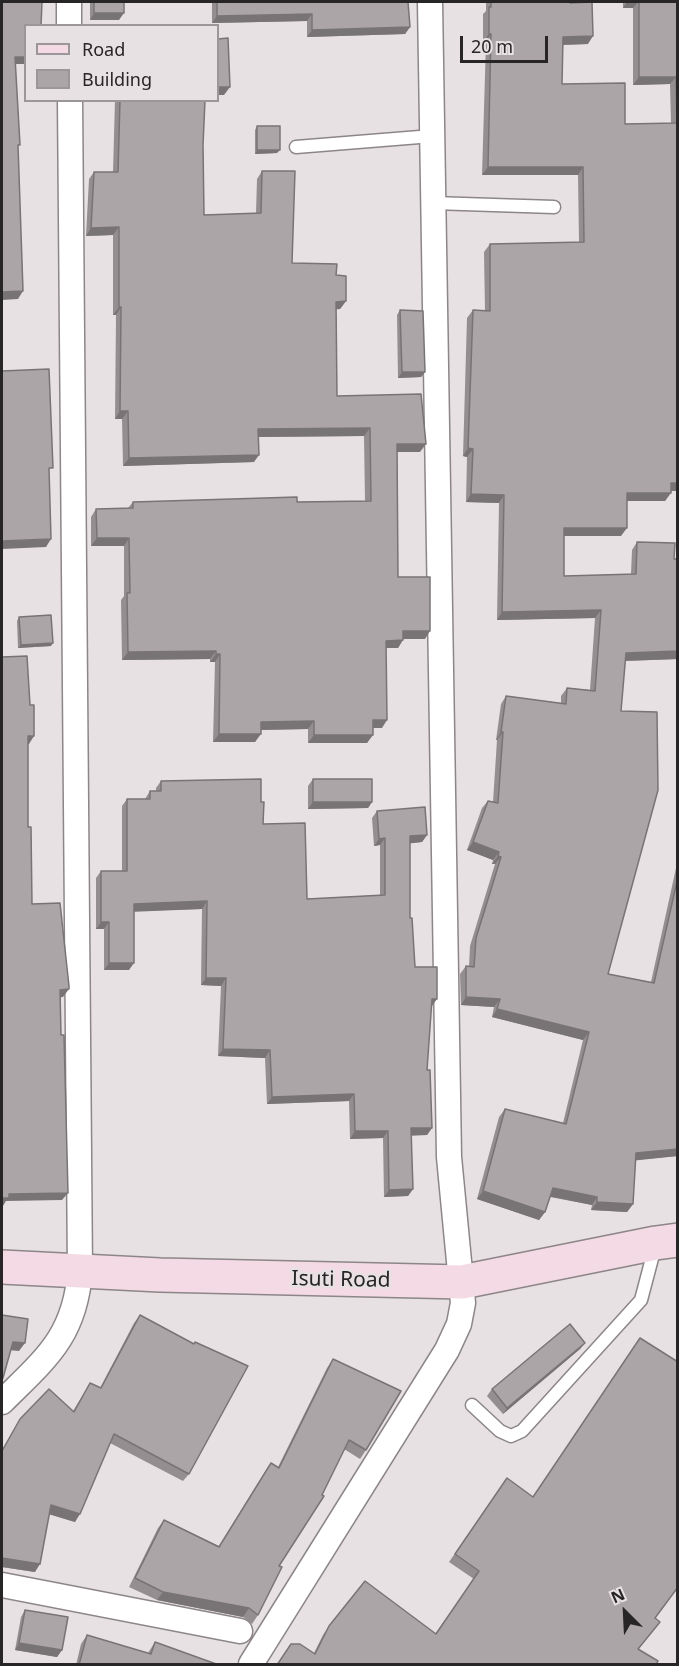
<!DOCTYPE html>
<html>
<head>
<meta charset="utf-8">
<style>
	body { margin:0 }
	#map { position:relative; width:679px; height:1666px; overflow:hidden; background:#e8e1e3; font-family:"Noto Sans",sans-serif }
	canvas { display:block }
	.frame { position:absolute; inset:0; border:3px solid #272526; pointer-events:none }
	.legend { position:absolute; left:24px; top:24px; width:195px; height:78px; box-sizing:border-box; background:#e8e1e3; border:2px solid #9b9697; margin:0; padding:8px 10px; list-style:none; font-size:18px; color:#272526 }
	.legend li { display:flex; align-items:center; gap:12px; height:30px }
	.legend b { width:30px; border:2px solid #9b9697 }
	.north { position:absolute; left:595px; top:1582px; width:60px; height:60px; -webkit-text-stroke:4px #e8e1e3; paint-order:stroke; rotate:336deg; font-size:16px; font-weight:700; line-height:24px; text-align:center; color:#272526 }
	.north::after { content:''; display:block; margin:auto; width:21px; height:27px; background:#272526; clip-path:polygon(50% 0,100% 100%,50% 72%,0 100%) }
	.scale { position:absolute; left:460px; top:36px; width:88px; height:27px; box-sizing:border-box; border:3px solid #272526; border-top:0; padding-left:8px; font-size:18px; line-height:21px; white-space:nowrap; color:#272526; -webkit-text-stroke:4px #e8e1e3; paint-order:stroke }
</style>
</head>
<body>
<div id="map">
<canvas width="679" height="1666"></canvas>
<div class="frame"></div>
<ul class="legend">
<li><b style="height:8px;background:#f3dae4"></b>Road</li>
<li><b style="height:16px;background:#aca5a8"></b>Building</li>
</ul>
<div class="north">N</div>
<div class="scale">20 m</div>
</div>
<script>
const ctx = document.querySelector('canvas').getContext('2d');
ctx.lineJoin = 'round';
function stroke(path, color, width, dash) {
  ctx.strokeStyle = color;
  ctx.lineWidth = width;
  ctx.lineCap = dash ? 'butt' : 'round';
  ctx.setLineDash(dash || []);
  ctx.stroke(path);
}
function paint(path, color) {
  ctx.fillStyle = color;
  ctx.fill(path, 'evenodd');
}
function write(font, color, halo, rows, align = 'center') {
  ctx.font = font + ' "Noto Sans",sans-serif';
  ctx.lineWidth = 5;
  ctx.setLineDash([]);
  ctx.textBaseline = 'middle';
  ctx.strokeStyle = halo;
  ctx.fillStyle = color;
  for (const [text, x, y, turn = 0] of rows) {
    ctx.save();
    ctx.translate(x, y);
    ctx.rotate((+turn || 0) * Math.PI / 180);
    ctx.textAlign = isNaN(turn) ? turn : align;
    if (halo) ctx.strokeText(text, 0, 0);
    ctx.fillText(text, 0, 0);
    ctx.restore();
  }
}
const lane = new Path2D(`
	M296 147 432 136
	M433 203 554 207
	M472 1405 500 1431 511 1436 522 1431 641 1300 655 1247`);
const street = new Path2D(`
	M69 2V26
	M2 1402C45 1359 75 1337 80 1271L70 100
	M2 1585 240 1631
	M251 1664 447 1350 459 1324 463 1303 449 1157 430 2`);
const secondary = new Path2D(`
	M2 1267 160 1275 462 1282 656 1243 678 1240`);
stroke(lane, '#8c8688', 15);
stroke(street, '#8c8688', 27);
stroke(secondary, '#8c8688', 36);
stroke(lane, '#fff', 12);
stroke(street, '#fff', 24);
stroke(secondary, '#f3dae4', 33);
paint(new Path2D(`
	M90 2H124L119 20H90Z
	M212 2H408L410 27 405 34 307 37V21L212 23Z
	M486 2H570L588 44 562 45V84L625 124 671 123 670 84 633 85V8H623V2H678V491H671L665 501H627L621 536H564V576L631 574 632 550 637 542 674 559 678 659 625 661 621 711 608 974 651 982 678 859V1156L635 1160 633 1204 627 1212 591 1210 592 1205 550 1197 545 1212 539 1220 477 1199 499 1117 505 1109 563 1123 583 1040 492 1017 494 1007 461 1005 460 974 466 966 469 967 470 946 495 864H492L493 860 467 850 482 808 488 801 493 802 497 740H496L501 704 506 696 561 703V696L567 688 590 690 595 618 497 620 499 503 466 502 467 457 463 456 467 318 473 310 485 311 484 252 490 244 579 242 578 175H482L486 42H483V14L486 11Z
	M115 100H205L203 145 204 215 256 213 257 179 262 171 292 263 336 275 346 301 340 309H336L337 396 420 452H397L398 577 425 639H403L398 648H386L382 728H373L367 743H308V729L261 730 255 742H213L215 662H210V659L122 660 121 600 124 596V546H91V517L96 509 128 508 133 502H297L365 501 364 436 259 437 254 462 123 466 122 419H115L116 315H113V235L86 236 89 179 94 172H113Z
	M257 126 277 153 255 154V130Z
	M400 310 425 372 421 377 398 378 397 315Z
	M19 617 51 646 18 648 17 621Z
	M313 779 372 802 368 808 308 809V786Z
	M161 781 261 802 263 824 307 899 380 895V845L374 846 372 818 377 811 427 835 422 842 410 843V918L415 967 432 1006H431L427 1070 432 1128 427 1135H411L413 1189 408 1196 384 1197 383 1138 350 1139 349 1101 267 1104 265 1058 218 1056 221 986 201 985 202 909 134 911 129 970H104V929H96V878L101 871H122V806L127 799H145L150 791H156V788Z
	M140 1315 189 1474 183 1481 110 1443 75 1522 49 1514 35 1572 2 1567V1450L20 1419 73 1411 90 1383 100 1388 134 1323Z
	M585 1343 580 1349 503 1414 487 1396 492 1389Z
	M333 1359 366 1450 360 1459 344 1449 279 1566 258 1615 252 1624 243 1617 157 1600 129 1587 158 1528 164 1520 219 1546 271 1463 278 1467 327 1368Z
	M507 1478 655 1618 654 1630 277 1665 314 1653 323 1635 329 1626 435 1634 474 1579 449 1562Z
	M25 1610 62 1650 57 1657 15 1650 21 1617Z
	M87 1635 148 1653 155 1642 219 1665H76L81 1644Z`), '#948e90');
paint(new Path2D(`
	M627 2H638L633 8H623Z
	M94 13H124L119 20H90Z
	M312 14 307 21 212 23 217 16Z
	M410 27 405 34 307 37 312 30Z
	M489 34H491L486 42H483Z
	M593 36 588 44 557 45 563 37Z
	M15 57H26V64H10Z
	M639 77H676L670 84 633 85Z
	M218 87H230L224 95H218Z
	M257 150H280L277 153 255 154Z
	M488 167H583L578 175H482Z
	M119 227 113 235 86 236 91 228Z
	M23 291 18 299 2 300V292Z
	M346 301 340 309 330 310 336 302Z
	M119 307H121L116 315H113Z
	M402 372H425L421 377 398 378Z
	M120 411H128L122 419H115Z
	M370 428 364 436 253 437 258 429Z
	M397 444H426L420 452H391Z
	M468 448 473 449 467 457 463 456Z
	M259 455 254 462 123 466 129 458Z
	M671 483H678V491H666Z
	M627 493H671L665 501H621Z
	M471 494 504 495 499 503 466 502Z
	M564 528H627L621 536H558Z
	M97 538H129L124 546H91Z
	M51 539 46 547 2 549V541Z
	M601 610 595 618 497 620 502 612Z
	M403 631H430L425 639H397Z
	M403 640 398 648H380L386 641Z
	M53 643 51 646 18 648 21 645Z
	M216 651 210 659 122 660 128 652Z
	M678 651V659L621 661 626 653Z
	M216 654H220L215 662H210Z
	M373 720H387L382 728H367Z
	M314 721 308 729 255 730 261 722Z
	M501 732H503L497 740H496Z
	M219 734H261L255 742H213Z
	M314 735H373L367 743H308Z
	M28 736H34L29 744H22Z
	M313 802H372L368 808 308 809Z
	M427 835 422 842 405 844 410 836Z
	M385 838 380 845 374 846 379 839Z
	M473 842 499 852 493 860 467 850Z
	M498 856 501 857 495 864H492Z
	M207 901 202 909 129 912 134 904Z
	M101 922H109L104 929H96Z
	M109 963H134L129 970H104Z
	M206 978H226L221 986 201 985Z
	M69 989 63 997 55 998 60 990Z
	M466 997 500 999 494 1007 461 1005Z
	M432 999H437L432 1006H427Z
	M497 1009 589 1032 583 1040 492 1017Z
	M223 1049 270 1050 265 1058 218 1056Z
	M354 1094 349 1101 267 1104 272 1097Z
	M411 1128H432L427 1135 406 1136Z
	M355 1131H388L383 1138 350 1139Z
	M678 1149V1156L630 1161 636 1153Z
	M553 1188 597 1197 592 1205 548 1196Z
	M413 1189 408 1196 384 1197 389 1190Z
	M483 1191 545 1212 539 1220 477 1199Z
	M68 1193 62 1200 6 1201 3 1206H2V1198L9 1194Z
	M597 1202 633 1204 627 1212 591 1210Z
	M13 1342 25 1343 19 1351 8 1350Z
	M585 1343 580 1349 503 1414 507 1408Z
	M51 1505 80 1514 75 1522 45 1513Z
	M2 1558 40 1564 35 1572 2 1567Z
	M163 1592 249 1608 243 1617 157 1600Z
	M19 1643 62 1650 57 1657 15 1650Z`), '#787476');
const building = new Path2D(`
	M2 2H42L41 26H26V57H15L20 145H18L23 291 2 292Z
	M94 2H124V13H94Z
	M217 2H408L410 27 312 30V14L217 16Z
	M491 2H570V3L592 2 593 36 563 37 562 84 625 83V124L677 123 676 77H639V2H678V483H671V493H627V528H564V576L636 574 637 542 675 543 674 559H678V651L626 653 621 711 657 712 658 790 608 974 654 983 678 877V1149L636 1153 633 1204 597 1202V1197L553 1188 545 1212 483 1191 505 1109 566 1124 589 1032 497 1009 500 999 466 997V966L474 967 476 938 501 857 498 856 499 852 473 842 488 801 498 803 503 732H501L506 696 566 704 567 688 595 691 601 610 502 612 504 495 471 494 473 449 468 448 473 310 490 311V244L584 242 583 167H488L491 34H489V7H491Z
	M228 38 230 87H218V39Z
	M120 100H205L203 145 204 215 261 213 262 171H295L292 263 337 264 336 275 346 276V301L336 302 337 396 421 394 426 444H397L398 577H430V631H403V640L386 641 387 720H373V735H314V721L261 722V734H219L220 654H216V651L128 652 127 593H130L129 538H97L96 509 133 508V502L297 497V502L371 501 370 428 258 429 259 455 129 458 128 411H120L121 307H119V227L91 228 94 172H118Z
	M257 126H280V150H257Z
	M400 310 423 311 425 372H402Z
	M49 369 53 468H49L51 539 2 541V371Z
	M51 615 53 643 21 645 19 617Z
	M27 656 30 705H34V736H28V827H31L32 904 60 903 69 986V989L60 990 61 1035H64L68 1193 9 1194V1198H2V657Z
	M261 779V802H264L263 824 305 823 307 899 385 895V838L379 839 377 811 425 807 427 835 410 836V918H412L415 967H437V999H432L427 1070H430L432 1128H411L413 1189 389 1190 388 1131H355L354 1094 272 1097 270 1050 223 1049 226 978H206L207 901 134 904V963H109V922H101V871H127V799H150V791H161V781Z
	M313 779H372V802H313Z
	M2 1315 28 1319 25 1343 13 1342 3 1378 2 1380Z
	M140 1315 194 1344 195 1342 248 1366 189 1474 114 1434 80 1514 51 1505 40 1564 2 1558V1451L20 1419 49 1389 74 1412 90 1383 101 1388Z
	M570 1324 585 1343 507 1408 492 1389Z
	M640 1338 678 1362V1587L655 1618 660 1622 638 1649 658 1661 656 1665H277L291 1644H300L315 1654 329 1626 365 1581 436 1634 479 1571 455 1554 507 1478 533 1497Z
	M333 1359 401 1391 366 1450 349 1440 322 1495 324 1496 279 1566 282 1567 258 1615 249 1608 163 1592 135 1578 164 1520 219 1547 271 1463 279 1468Z
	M25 1610 68 1617 62 1650 19 1643Z
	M87 1635 151 1654 155 1642 219 1665H79Z`);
paint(building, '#aca5a8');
stroke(building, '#787476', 1.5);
write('21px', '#272526', '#e8e1e3', [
	["Isuti Road",341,1280,1]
]);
</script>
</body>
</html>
